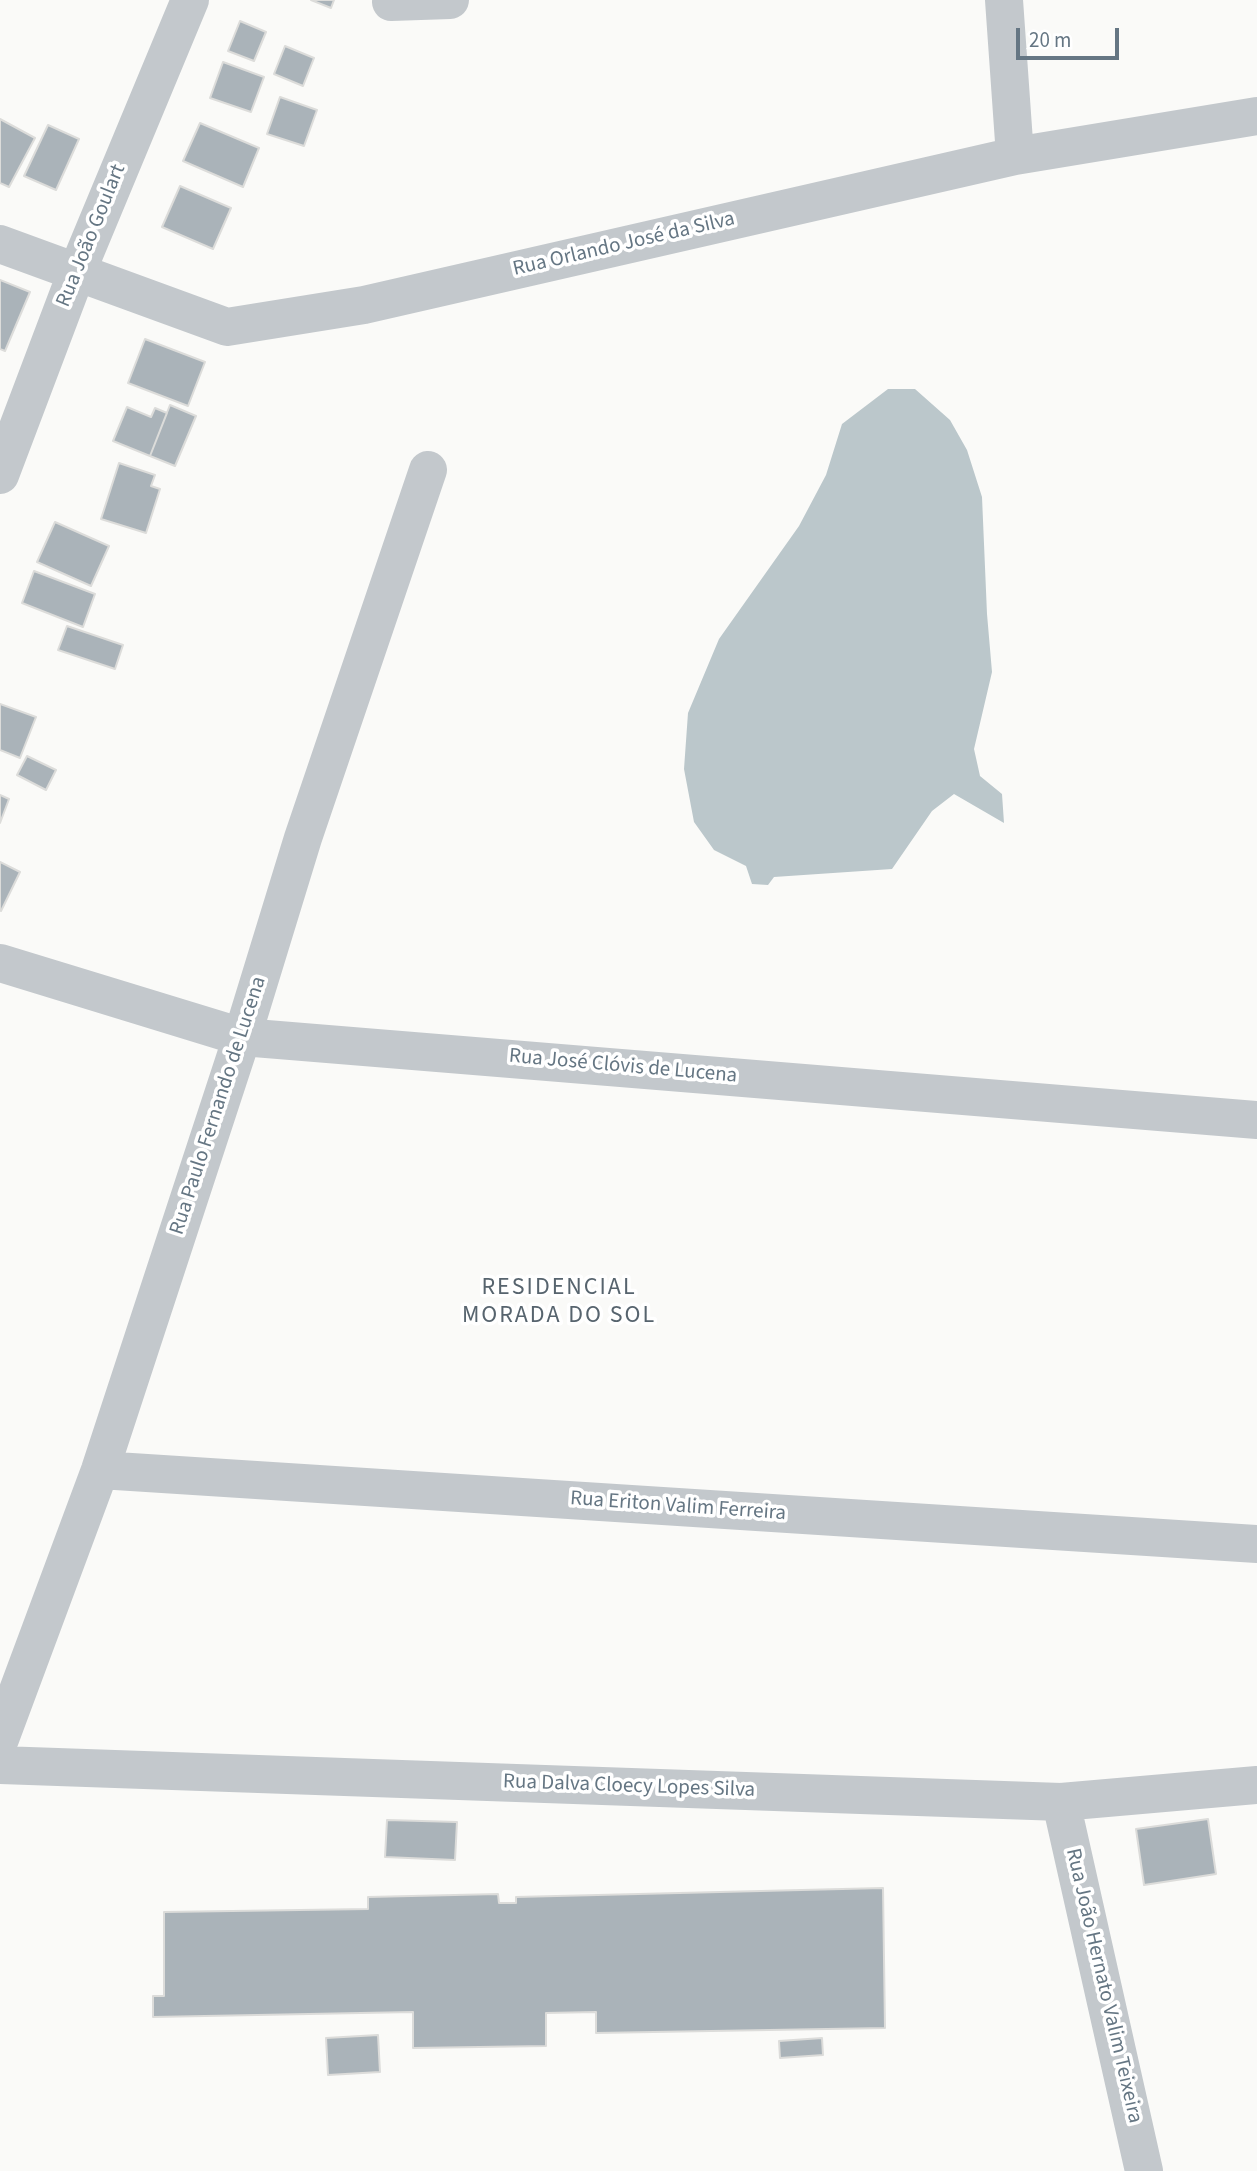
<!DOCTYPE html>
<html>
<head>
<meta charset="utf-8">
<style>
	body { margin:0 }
	#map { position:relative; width:1257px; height:2171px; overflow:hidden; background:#fafaf8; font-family:"Source Sans 3",sans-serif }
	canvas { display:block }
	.scale { position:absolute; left:1016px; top:28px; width:103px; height:32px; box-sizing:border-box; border:4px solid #657683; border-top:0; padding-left:9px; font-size:21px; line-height:24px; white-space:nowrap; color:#657683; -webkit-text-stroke:5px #fff; paint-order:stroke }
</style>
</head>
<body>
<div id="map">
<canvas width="1257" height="2171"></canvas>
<div class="scale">20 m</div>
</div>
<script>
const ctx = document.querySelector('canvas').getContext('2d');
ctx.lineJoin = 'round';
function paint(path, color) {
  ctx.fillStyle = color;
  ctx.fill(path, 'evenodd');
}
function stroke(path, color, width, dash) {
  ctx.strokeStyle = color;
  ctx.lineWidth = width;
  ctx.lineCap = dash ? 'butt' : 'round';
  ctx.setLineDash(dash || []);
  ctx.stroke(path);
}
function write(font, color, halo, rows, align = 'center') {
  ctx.font = font + ' "Source Sans 3",sans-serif';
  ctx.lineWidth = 7;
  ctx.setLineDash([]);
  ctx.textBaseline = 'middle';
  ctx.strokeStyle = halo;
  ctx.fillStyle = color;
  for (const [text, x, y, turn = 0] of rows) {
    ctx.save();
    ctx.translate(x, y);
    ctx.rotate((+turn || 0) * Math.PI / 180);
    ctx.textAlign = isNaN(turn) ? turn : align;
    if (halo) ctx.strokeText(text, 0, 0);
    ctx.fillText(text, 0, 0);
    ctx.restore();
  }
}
paint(new Path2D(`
	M888 389H915L950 420 967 450 982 497 987 614 992 672 974 749 980 776 1002 794 1004 823 954 794 932 811 892 869 774 877 768 885 752 884 746 866 714 850 694 822 684 769 688 713 719 639 799 526 826 475 842 424Z`), '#bbc7cb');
const building = new Path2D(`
	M311 0H334L331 8Z
	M240 21 266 32 254 61 228 51Z
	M285 46 314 58 303 86 274 74Z
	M223 62 264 77 251 112 210 98Z
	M280 97 317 110 304 146 267 134Z
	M0 119 35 138 9 187 0 183Z
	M200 123 259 148 243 187 183 161Z
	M48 125 79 139 56 190 24 176Z
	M180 186 231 208 213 249 162 227Z
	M0 280 30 292 5 351 0 349Z
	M145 339 205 362 188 406 128 383Z
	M170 405 196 416 175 466 150 456Z
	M127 407 151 417 155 408 167 413 150 456 113 441Z
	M119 463 155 475 151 486 160 489 146 533 101 519Z
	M55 522 109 546 91 586 37 562Z
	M34 571 95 594 83 627 22 603Z
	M67 626 123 645 115 669 58 650Z
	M0 704 36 717 20 758 0 750Z
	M27 756 56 770 46 790 17 775Z
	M0 795 9 799 0 823Z
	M0 862 20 872 1 911 0 910Z
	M1208 1819 1216 1874 1144 1885 1136 1829Z
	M387 1820 457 1822 455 1860 385 1857Z
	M883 1888 885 2028 596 2033V2012L546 2013V2046L413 2048V2012L153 2017V1996H164V1912L368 1909V1897L498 1894 499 1903H516V1897Z
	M378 2035 380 2072 328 2075 326 2038Z
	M822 2038 823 2055 780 2058 779 2041Z`);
paint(building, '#aab3b9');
stroke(building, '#dcdcda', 2);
stroke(new Path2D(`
	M1004 0 1015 156
	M391 2 450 0
	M0 244 227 327 364 305 1015 156 1257 116
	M0 475 76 274 190 0
	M0 963 242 1037 1257 1120
	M100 1470 1257 1544
	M0 1739 100 1470 242 1037 303 838 428 470
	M0 1765 1061 1802 1257 1785
	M1061 1802 1144 2171`), '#c3c8cc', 38);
write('21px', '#657683', '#fff', [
	["Rua João Goulart",92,236,-68],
	["Rua Orlando José da Silva",624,245,-13],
	["Rua José Clóvis de Lucena",623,1067,5],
	["Rua Paulo Fernando de Lucena",219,1106,-72],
	["Rua Eriton Valim Ferreira",678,1507,4],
	["Rua Dalva Cloecy Lopes Silva",629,1787,2],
	["Rua João Hernato Valim Teixeira",1103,1986,77]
]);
ctx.letterSpacing = '2px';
write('24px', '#57646e', '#fff', [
	["RESIDENCIAL",559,1289],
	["MORADA DO SOL",559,1317]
]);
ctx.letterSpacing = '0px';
</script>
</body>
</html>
